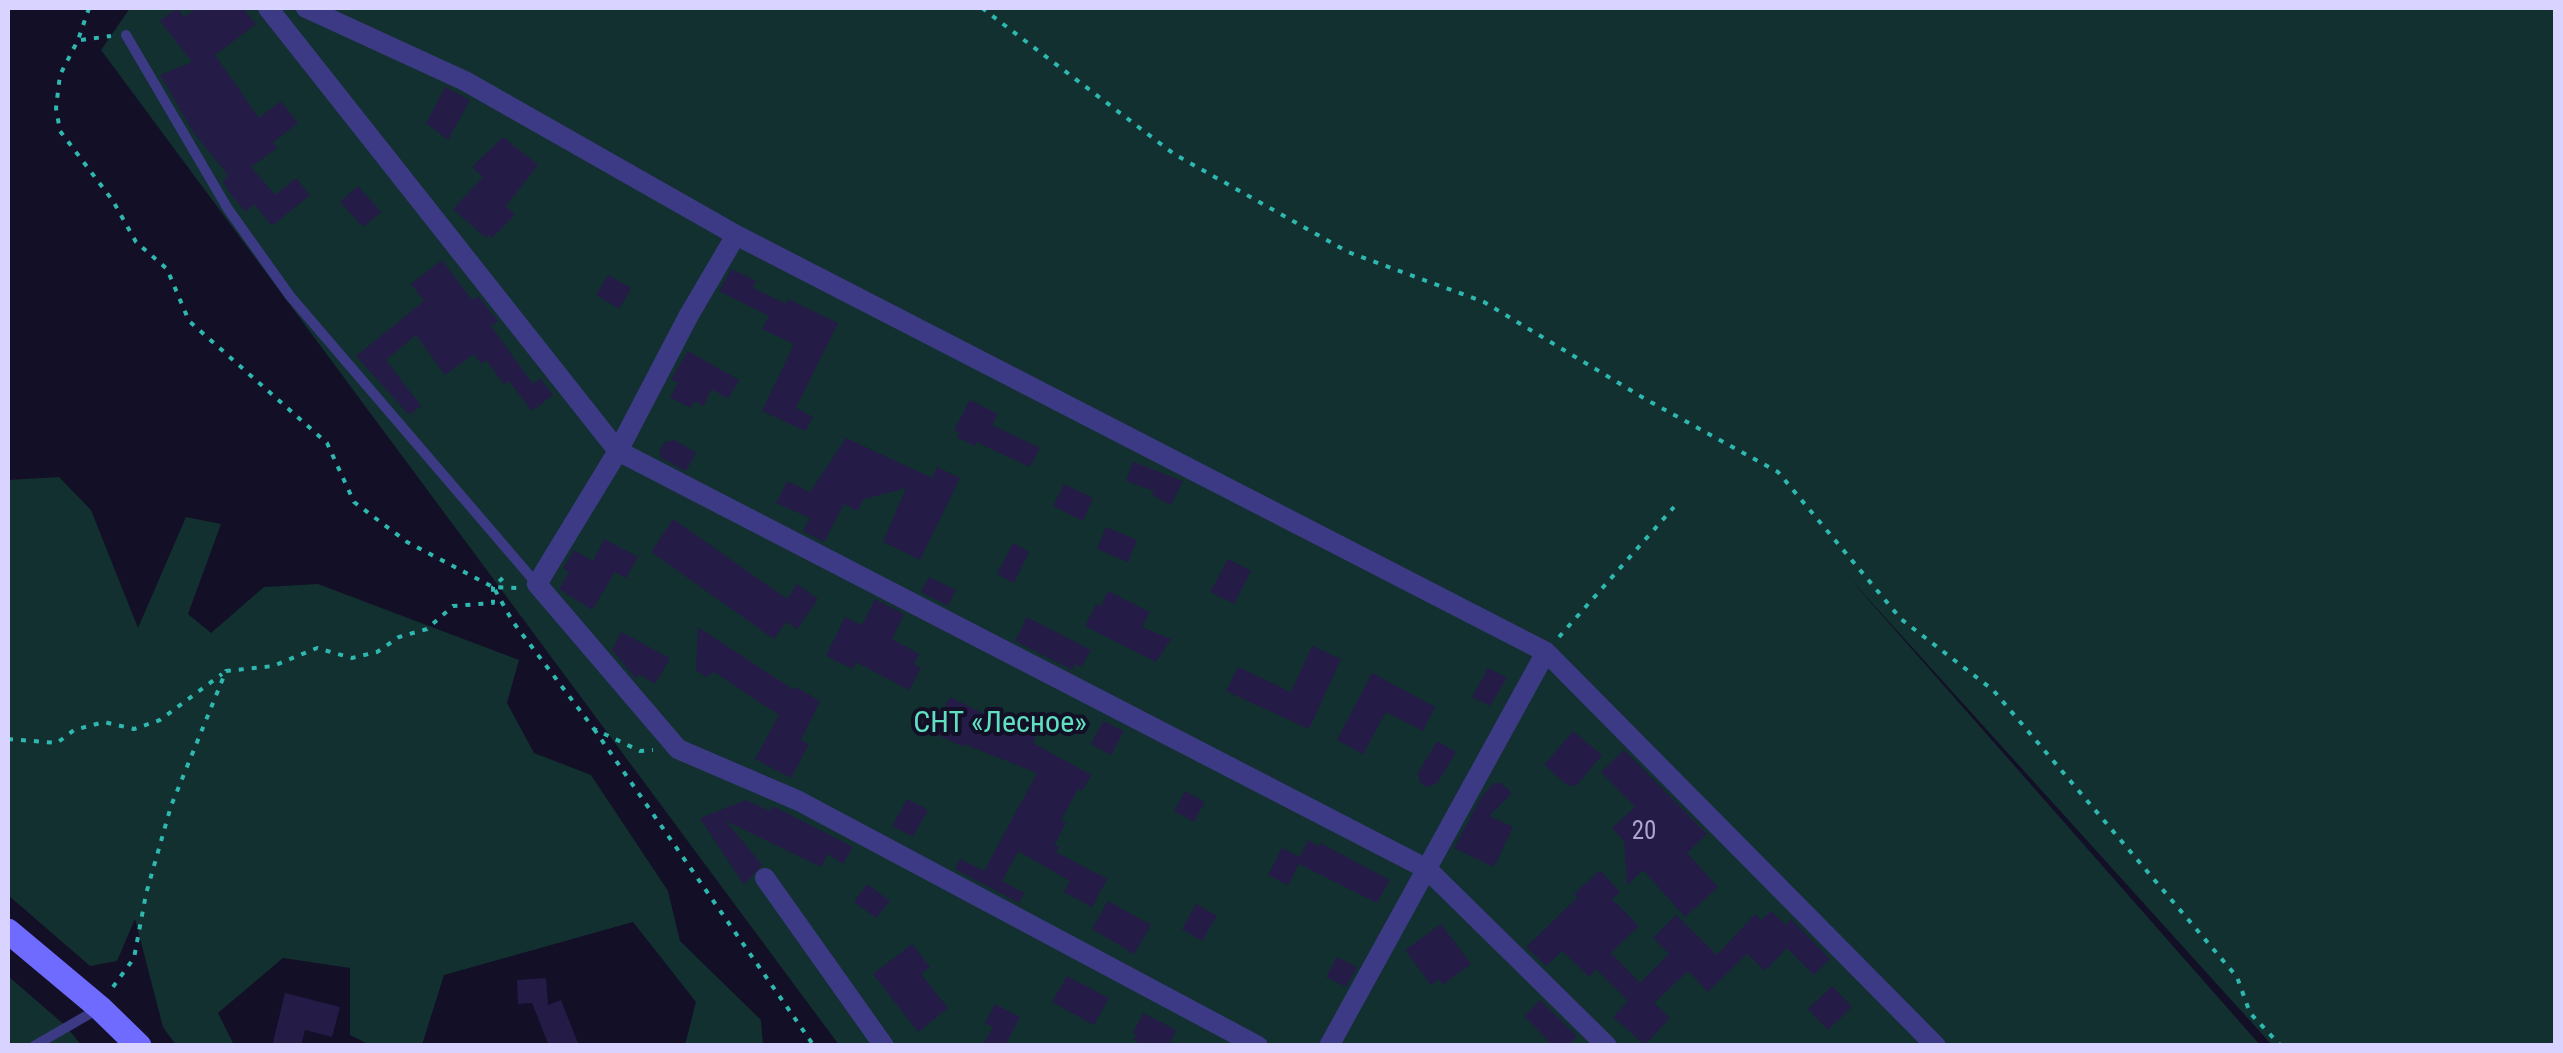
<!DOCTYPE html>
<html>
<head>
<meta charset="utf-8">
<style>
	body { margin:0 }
	#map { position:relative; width:2563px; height:1053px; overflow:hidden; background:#130f26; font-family:"Roboto Condensed",sans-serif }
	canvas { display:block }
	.frame { position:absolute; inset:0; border:10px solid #d9d4ff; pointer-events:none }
</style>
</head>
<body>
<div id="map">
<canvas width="2563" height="1053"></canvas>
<div class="frame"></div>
</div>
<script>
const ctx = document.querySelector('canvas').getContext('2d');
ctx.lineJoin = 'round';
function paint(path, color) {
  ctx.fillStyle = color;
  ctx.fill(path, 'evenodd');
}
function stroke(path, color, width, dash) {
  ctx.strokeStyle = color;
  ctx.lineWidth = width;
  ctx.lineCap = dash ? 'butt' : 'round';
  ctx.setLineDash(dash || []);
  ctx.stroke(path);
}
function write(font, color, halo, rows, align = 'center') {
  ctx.font = font + ' "Roboto Condensed",sans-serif';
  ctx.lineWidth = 8;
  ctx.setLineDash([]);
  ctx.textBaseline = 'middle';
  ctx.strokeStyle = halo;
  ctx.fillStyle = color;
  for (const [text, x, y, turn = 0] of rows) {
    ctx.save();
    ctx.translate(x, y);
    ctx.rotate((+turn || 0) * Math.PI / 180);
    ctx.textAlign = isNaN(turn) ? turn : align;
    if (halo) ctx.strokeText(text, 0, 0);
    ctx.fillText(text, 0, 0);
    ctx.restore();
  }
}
paint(new Path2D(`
	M130 8H2555V1045H2272L1844 572 2260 1045H839L101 50Z
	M59 477 91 510 138 628 186 517 221 524 188 614 211 633 264 587 318 584 519 660 507 703 534 753 591 775 668 891 680 941 761 1020 763 1045H685L696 1002 633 922 444 975 422 1045H370L350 1035V968L283 958 218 1013 234 1045H176L163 1027 135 919 117 961 90 966 8 895V480Z
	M8 976 67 1027 81 1045H8Z`), '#12302f');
paint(new Path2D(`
	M177 8 184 17 197 8H243L256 24 215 55 259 118 281 101 298 123 273 142 277 148 251 167 275 195 296 178 310 195 272 226 254 204 246 212 231 195 223 182 228 175 194 133 160 75 192 62 160 21Z
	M445 87 470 100 448 140 426 123Z
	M503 137 538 165 506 206 515 215 492 238 489 235 486 238 453 209 483 177 472 167Z
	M358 186 381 212 363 227 340 202Z
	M442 260 472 300 478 296 498 321 491 326 533 384 540 378 553 395 532 411 509 381 504 384 486 360 481 364 474 354 445 375 416 335 386 360 421 406 409 415 356 356 424 301 411 284Z
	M732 269 756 281 753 288 786 304 788 299 838 323 796 408 813 417 805 431 762 411 794 344 762 329 769 316 719 291Z
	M608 275 631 288 619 309 596 295Z
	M688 351 739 380 728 399 712 389 703 406 694 401 690 408 670 397 678 383 671 379Z
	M970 400 998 414 992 425 1040 448 1030 467 976 442 975 446 957 437 959 433 954 430Z
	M846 438 932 478 937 467 960 478 920 560 883 542 906 488 864 499 857 511 844 504 824 542 803 531 810 518 776 503 787 481 810 492Z
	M675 440 696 453 686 471 661 458 659 451 665 442Z
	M1133 462 1183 481 1171 505 1152 495 1154 491 1126 481Z
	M1064 484 1093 498 1083 521 1053 506Z
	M673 519 787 599 797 584 818 599 797 629 786 622 774 639 651 552Z
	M1106 527 1137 540 1128 562 1097 549Z
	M604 539 638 557 626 578 615 572 592 610 559 589 569 572 563 568 574 550 593 561Z
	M1013 543 1029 552 1014 583 997 574Z
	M1228 559 1251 571 1234 604 1210 592Z
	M929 577 956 590 948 606 921 592Z
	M1108 591 1150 612 1142 627 1171 639 1156 662 1085 626 1096 604 1101 606Z
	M875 599 904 614 892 639 919 654 914 664 921 668 909 690 856 662 853 669 826 656 845 617 862 625Z
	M1027 617 1091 650 1081 667 1075 664 1072 670 1015 641Z
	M698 627 794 690 796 687 820 701 801 740 809 744 791 778 755 759 779 715 714 672 706 677 696 670Z
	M621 632 670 658 655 684 639 674 636 679 612 650Z
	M1312 646 1341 659 1309 729 1226 691 1238 667 1291 692Z
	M1488 668 1507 678 1490 706 1472 697Z
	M1372 673 1435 707 1423 731 1386 712 1363 754 1337 740Z
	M950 697 1002 723 1036 735 1033 743 1091 775 1082 791 1078 789 1061 820 1066 823 1054 845 1059 847 1056 852 1107 879 1092 907 1064 892 1070 881 1018 851 1002 881 1024 893 1019 903 955 869 960 859 984 871 1037 773 964 744 963 747 932 732Z
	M1103 721 1124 731 1111 755 1091 744Z
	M1573 731 1602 755 1576 786 1567 785 1544 765Z
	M1437 741 1456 752 1438 782 1429 787 1420 783 1418 773Z
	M1624 750 1707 834 1687 853 1718 887 1685 917 1643 870 1627 885 1624 841 1612 828 1635 807 1601 772Z
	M1494 783H1501L1512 793 1489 816 1513 827 1494 867 1454 848 1482 796Z
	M1185 791 1205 802 1194 822 1174 811Z
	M907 799 928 810 913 837 892 826Z
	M746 800 770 811 773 806 853 847 843 864 828 854 821 867 726 821 762 865 744 885 700 818Z
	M1308 840 1318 846 1320 843 1390 880 1377 903 1299 864 1288 885 1268 875 1282 848 1300 857Z
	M1600 870 1620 892 1612 899 1639 926 1611 953 1640 983 1669 954 1653 938 1676 915 1717 955 1755 914 1762 920 1771 911 1786 925 1791 919 1830 959 1814 975 1787 948 1765 971 1747 954 1708 992 1688 971 1654 1003 1670 1018 1645 1045 1613 1017 1628 1001 1596 969 1589 977 1562 951 1546 966 1526 947 1578 897 1574 894Z
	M867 884 890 901 876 918 854 902Z
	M1108 901 1151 925 1134 954 1092 929Z
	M1196 904 1217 916 1202 941 1182 929Z
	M1441 924 1471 964 1442 985 1439 979 1431 985 1405 950Z
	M912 944 930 967 921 974 948 1008 918 1032 873 974Z
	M1337 957 1357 967 1346 987 1326 977Z
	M1067 976 1109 998 1094 1025 1052 1002Z
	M546 978 548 1005 561 1000 579 1046H549L532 1003 518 1004 517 980Z
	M1832 986 1852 1007 1828 1030 1808 1009Z
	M285 993 340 1007 332 1037 305 1030 301 1046H272Z
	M1540 1000 1577 1036 1567 1046H1553L1524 1016Z
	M995 1004 1020 1017 1005 1046H982L993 1027 985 1023Z
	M1143 1013 1176 1030 1169 1046H1143L1134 1040 1136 1035 1133 1033Z`), '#241b47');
stroke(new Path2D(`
	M89 8 78 40 60 75 56 108 60 131 113 201 136 242 167 269 189 321 327 443 354 502 407 542 493 587 518 588
	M982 8 1174 154 1348 252 1484 302 1647 400 1778 472 1901 619 1993 690 2237 977 2250 1013 2281 1046
	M81 40 111 36
	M495 590 513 622 594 729 640 751 653 750
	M1559 637 1674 507
	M594 729 814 1046
	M8 739 57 743 74 730 104 722 134 729 160 720 222 674
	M113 987 134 958 146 894 171 806 226 671 273 666 317 648 352 658 377 652 399 637 427 629 453 606 493 603V587L506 575`), '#2fb8b0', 4, [5, 8]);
stroke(new Path2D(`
	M126 35 228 209 290 296 536 583
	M34 1046 98 1009`), '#3d3a85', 10);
stroke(new Path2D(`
	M268 8 618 451 1427 869 1607 1046
	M306 8 465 81 736 235 1546 652 1936 1046
	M736 235 689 315 618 451 537 584 678 749 799 801 1258 1046
	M765 878 884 1046
	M1329 1046 1546 652`), '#3d3a85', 20);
stroke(new Path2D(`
	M8 931 100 1008 139 1046`), '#6f6bff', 25);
write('25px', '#aca6d1', null, [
	["20",1644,833]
]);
write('30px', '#5fe0c0', '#130f26', [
	["СНТ «Лесное»",1000,724]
]);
</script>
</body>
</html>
